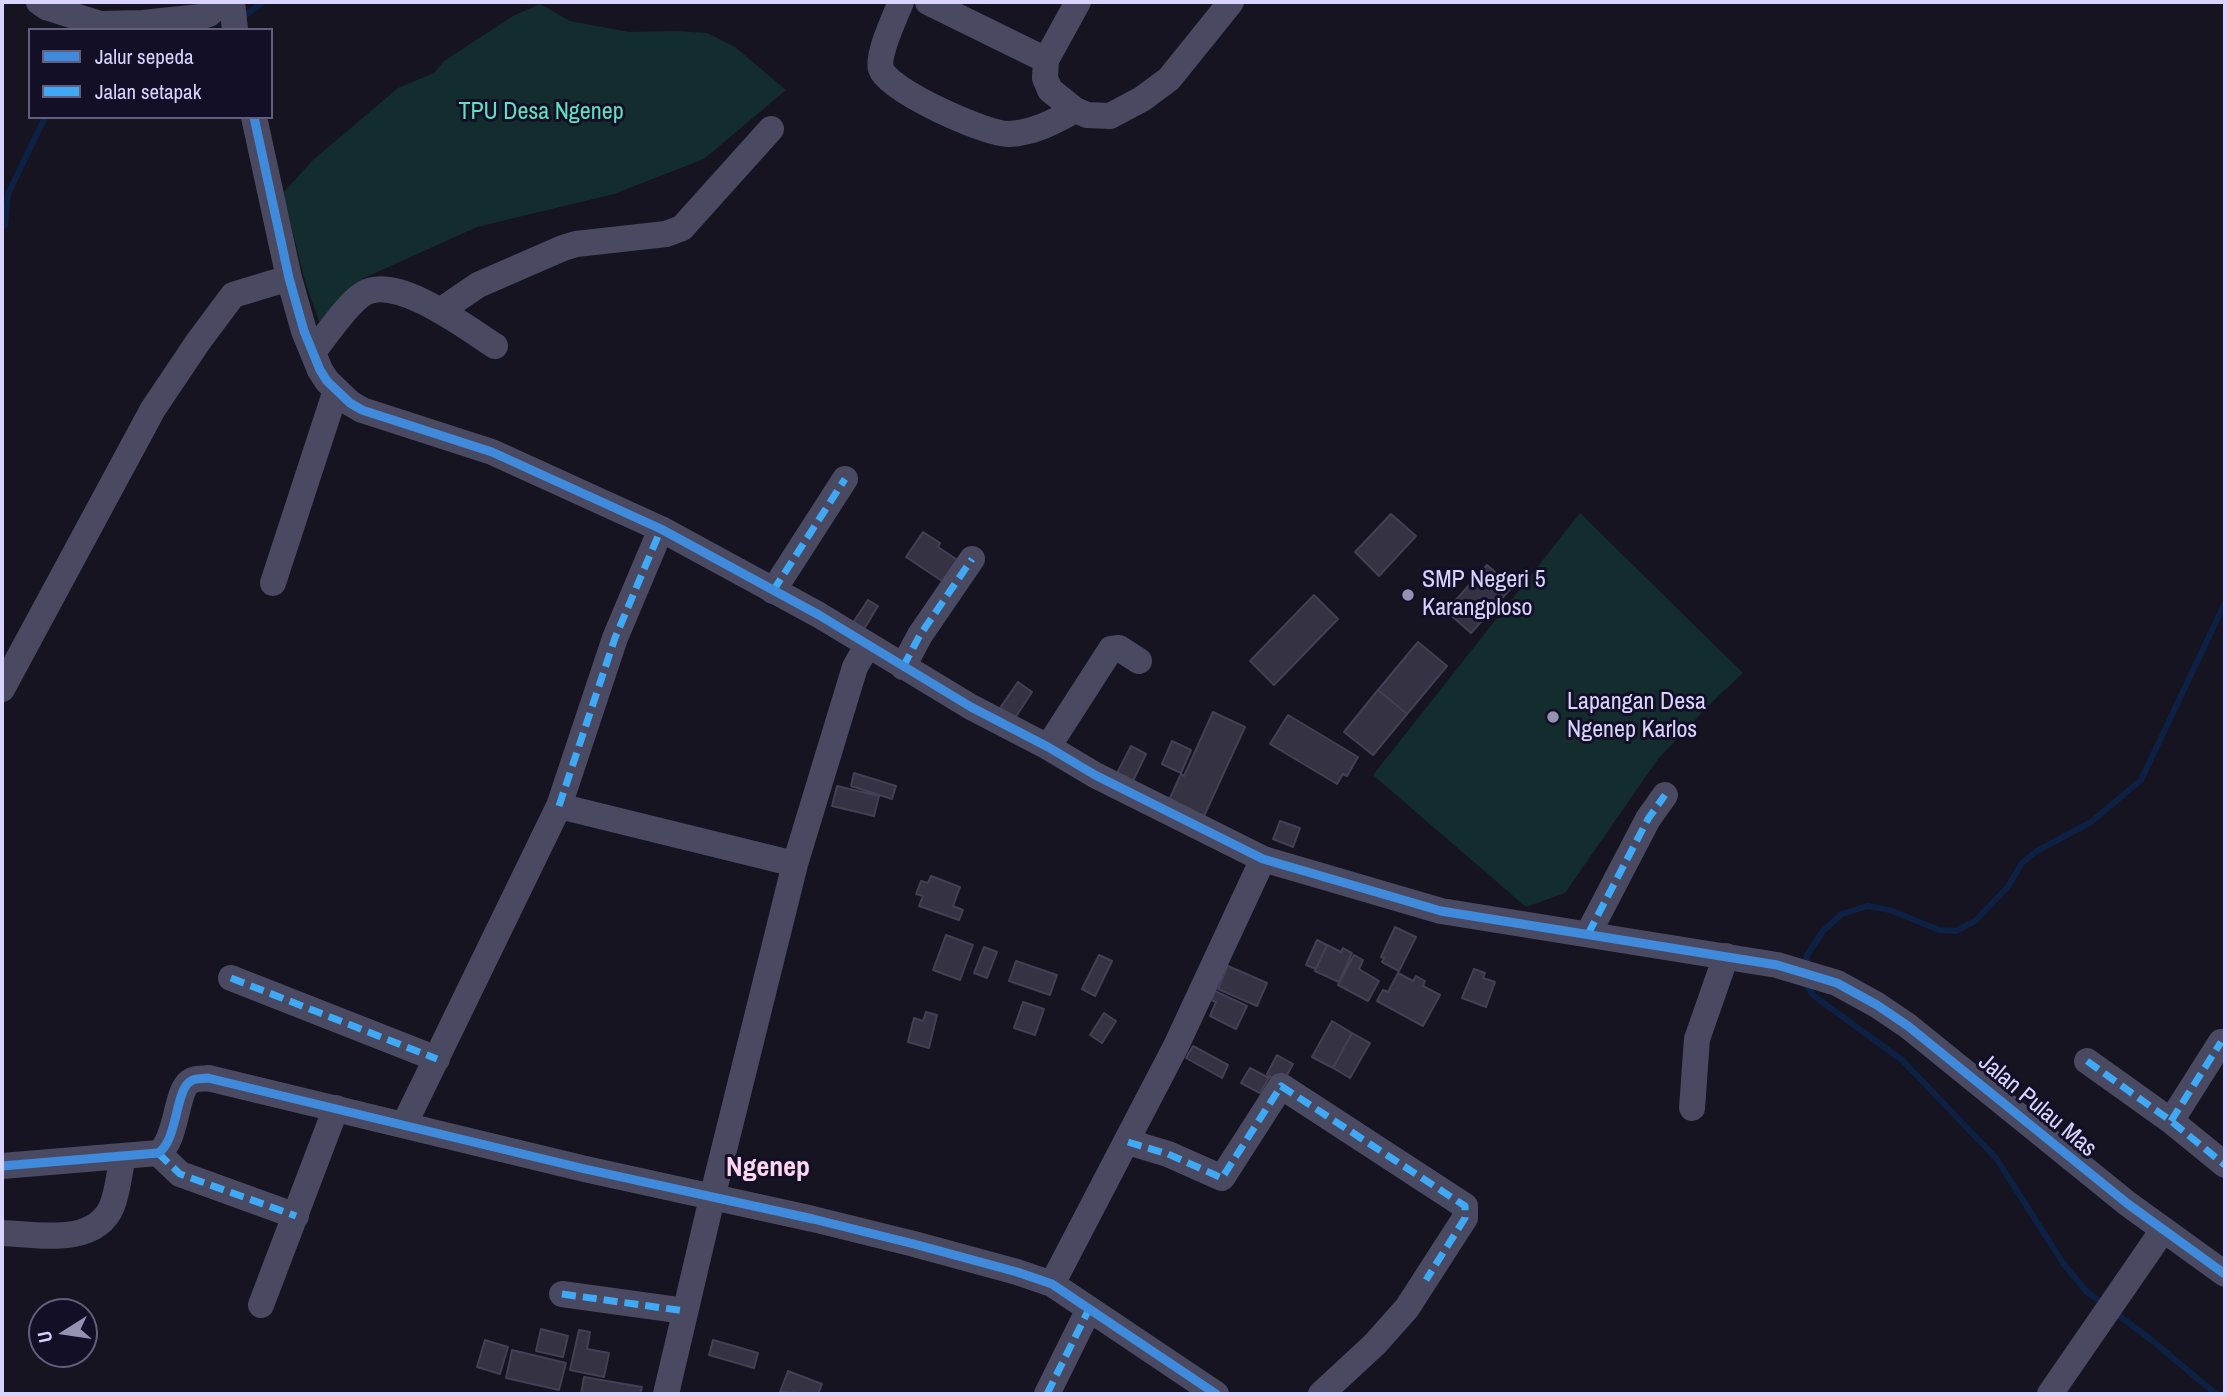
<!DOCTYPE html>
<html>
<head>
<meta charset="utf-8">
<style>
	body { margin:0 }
	#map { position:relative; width:2227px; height:1396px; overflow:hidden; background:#161421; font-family:"Archivo Narrow",sans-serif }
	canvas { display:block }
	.frame { position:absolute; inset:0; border:4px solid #d9d4ff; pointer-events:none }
	.legend { position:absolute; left:28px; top:28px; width:245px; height:91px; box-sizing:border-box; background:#130f26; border:2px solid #625e7d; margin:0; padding:9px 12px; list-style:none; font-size:21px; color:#d9d4ff }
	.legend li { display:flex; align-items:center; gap:14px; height:35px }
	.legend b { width:35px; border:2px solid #625e7d }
	.north { position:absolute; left:28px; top:1298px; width:70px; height:70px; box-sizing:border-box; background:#130f26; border:2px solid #625e7d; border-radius:50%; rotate:258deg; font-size:19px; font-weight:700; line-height:28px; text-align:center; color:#d9d4ff }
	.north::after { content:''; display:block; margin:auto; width:24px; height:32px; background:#9591b1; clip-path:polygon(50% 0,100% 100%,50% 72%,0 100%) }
</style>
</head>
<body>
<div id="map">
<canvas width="2227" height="1396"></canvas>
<div class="frame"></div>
<ul class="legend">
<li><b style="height:9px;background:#408adc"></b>Jalur sepeda</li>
<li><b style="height:9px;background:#3fa9f5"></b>Jalan setapak</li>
</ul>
<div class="north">U</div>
</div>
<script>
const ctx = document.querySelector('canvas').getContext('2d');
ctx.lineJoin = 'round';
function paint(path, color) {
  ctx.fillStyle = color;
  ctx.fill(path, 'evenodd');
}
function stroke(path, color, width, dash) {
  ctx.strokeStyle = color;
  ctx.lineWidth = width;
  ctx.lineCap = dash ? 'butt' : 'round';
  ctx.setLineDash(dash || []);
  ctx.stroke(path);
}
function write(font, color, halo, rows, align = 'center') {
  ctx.font = font + ' "Archivo Narrow",sans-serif';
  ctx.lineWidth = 6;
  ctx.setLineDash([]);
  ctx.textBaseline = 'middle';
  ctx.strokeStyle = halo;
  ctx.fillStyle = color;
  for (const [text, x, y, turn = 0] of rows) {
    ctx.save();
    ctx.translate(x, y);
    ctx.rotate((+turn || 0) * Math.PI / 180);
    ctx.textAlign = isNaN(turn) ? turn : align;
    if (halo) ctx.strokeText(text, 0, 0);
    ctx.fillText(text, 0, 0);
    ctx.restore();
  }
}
paint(new Path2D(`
	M540 4 570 21 629 32 677 31 707 33 735 47 786 90 704 159 614 194 477 227 364 278 323 333 305 281 283 193 313 160 398 88 434 73 444 61 513 16Z
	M1580 513 1743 673 1711 703 1658 759 1565 893 1526 907 1373 775Z`), '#132c2d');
stroke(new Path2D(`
	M242 18 263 2
	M2 227 5 225 8 194 45 117
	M1807 966V955L1823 931 1842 914 1867 906 1890 910 1939 930 1956 931 1975 921 2007 888 2022 863 2037 851 2091 822 2141 780 2225 603
	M1807 980V986L1814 996 1902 1060 1996 1158 2063 1263 2087 1292 2105 1305
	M2114 1312 2149 1338 2216 1394`), '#0d2144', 6);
const building = new Path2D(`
	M1391 514 1416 536 1379 576 1355 552Z
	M923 532 940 543 938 547 962 563 948 585 906 557Z
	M1487 565 1512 587 1471 633 1446 611Z
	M1314 595 1338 619 1274 685 1250 661Z
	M868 600 878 606 861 634 850 627Z
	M1418 642 1447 666 1407 714 1378 690Z
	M1018 682 1032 692 1015 718 1000 708Z
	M1378 690 1407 714 1373 755 1344 732Z
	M1213 712 1245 727 1204 816 1169 800 1181 774 1184 776Z
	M1288 715 1358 757 1347 776 1343 774 1337 784 1270 744Z
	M1172 741 1191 750 1181 773 1162 764Z
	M1131 746 1146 754 1131 785 1115 777Z
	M854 773 896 786 892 799 851 786Z
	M837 786 879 796 874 816 832 806Z
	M1280 821 1300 828 1293 847 1273 839Z
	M931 876 960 887 953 906 963 910 959 920 919 906 923 896 916 894 921 881 928 883Z
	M1395 927 1416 937 1399 971 1382 962 1384 958 1381 957Z
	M946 935 973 945 960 980 933 970Z
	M1317 940 1327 945 1316 969 1306 965Z
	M1327 945 1341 952 1343 948 1352 953 1339 982 1315 971Z
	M984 947 997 952 987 978 974 973Z
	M1099 955 1112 961 1095 996 1082 989Z
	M1354 955 1363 960 1359 969 1379 981 1368 1001 1338 985Z
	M1016 961 1057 975 1050 995 1009 981Z
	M1228 966 1267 983 1257 1006 1218 989Z
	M1474 969 1485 973 1483 978 1495 982 1486 1007 1462 998Z
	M1398 973 1413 981 1416 976 1425 981 1423 986 1440 995 1423 1026 1377 1001 1383 990 1388 992Z
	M1215 991 1247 1006 1236 1029 1210 1016 1216 1002 1211 1000Z
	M1023 1002 1044 1009 1035 1035 1014 1028Z
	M926 1012 937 1015 929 1048 908 1042 914 1018 923 1021Z
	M1104 1013 1116 1021 1102 1043 1090 1035Z
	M1332 1021 1352 1033 1333 1068 1312 1057Z
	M1352 1033 1370 1043 1350 1078 1333 1068Z
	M1193 1046 1228 1065 1222 1078 1186 1058Z
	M1277 1055 1293 1064 1281 1086 1267 1074Z
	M1250 1068 1269 1078 1260 1093 1241 1083Z
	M541 1329 568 1336 563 1357 536 1351Z
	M579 1330 590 1332 587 1349 609 1353 604 1377 570 1370Z
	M485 1340 508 1347 500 1374 477 1367Z
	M713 1340 758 1353 754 1368 709 1355Z
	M512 1350 566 1363 559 1390 506 1378Z
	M788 1371 822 1384 818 1394 780 1392Z
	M584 1377 642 1387 640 1394H581Z`);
paint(building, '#343243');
stroke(building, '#433f54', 2);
stroke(new Path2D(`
	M39 2 46 7 100 24 143 23 200 17 209 14 223 2
	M232 2 235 30
	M901 2C895 17 877 54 881 69 887 90 987 135 1009 134 1033 133 1054 122 1075 110
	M928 2 1046 60
	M1078 2 1046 60 1045 78 1050 90 1075 110 1087 115 1110 116 1142 99 1169 79 1231 2
	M254 117 289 278 304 331 320 370 327 381 350 403 362 410 492 452 661 529 819 615 971 707 1048 747 1095 775 1263 859 1441 911 1777 965 1837 983 1877 1005 1908 1026 2128 1204 2225 1274
	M440 311 478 285 563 248 576 244 666 234 682 228 771 129
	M313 352C325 337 347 304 363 294 395 273 467 328 495 346
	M273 583 336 390
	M773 591 845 479
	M903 667 920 635 972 559
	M2 689 153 409 198 342 233 295 289 278
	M1048 747 1111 649 1119 648 1139 661
	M559 806 795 864
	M1588 934 1648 819 1665 795
	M231 978 437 1059
	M2087 1061 2171 1121 2225 1165
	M1692 1108 1697 1039 1726 956
	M2171 1121 2221 1042
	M404 1125 559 806 615 638 661 529
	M1128 1142 1168 1154 1222 1178 1281 1086 1465 1206V1218L1407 1308 1375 1344 1321 1394
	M158 1153 180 1174 296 1216
	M2 1166 158 1153C178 1141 175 1089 191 1081 195 1078 203 1079 208 1078L585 1169 813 1219 914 1244 1017 1272 1052 1284 1216 1394
	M2 1233C36 1234 95 1247 112 1206 118 1191 119 1173 123 1157
	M1052 1284 1176 1046 1263 859
	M562 1294 685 1311
	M261 1305 336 1108
	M666 1394 712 1198 795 864 855 667 867 646
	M1047 1394 1089 1309
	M2050 1394 2163 1230`), '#4a4962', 26);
stroke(new Path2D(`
	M773 591 845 479
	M903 667 920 635 972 559
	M559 806 615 638 661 529
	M1588 934 1648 819 1665 795
	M231 978 437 1059
	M2087 1061 2171 1121 2225 1165
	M2171 1121 2221 1042
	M1128 1142 1168 1154 1222 1178 1281 1086 1465 1206V1218L1426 1280
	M158 1153 180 1174 296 1216
	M562 1294 685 1311
	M1047 1394 1089 1309`), '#3fa9f5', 7, [14, 7]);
stroke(new Path2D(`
	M254 117 289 278 304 331 320 370 327 381 350 403 362 410 492 452 661 529 819 615 971 707 1048 747 1095 775 1263 859 1441 911 1777 965 1837 983 1877 1005 1908 1026 2128 1204 2225 1274
	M2 1166 158 1153C178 1141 175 1089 191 1081 195 1078 203 1079 208 1078L585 1169 813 1219 914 1244 1017 1272 1052 1284 1216 1394`), '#408adc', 9);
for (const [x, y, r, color] of [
	[1408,595,7,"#9591b1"],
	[1553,717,7,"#9591b1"]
]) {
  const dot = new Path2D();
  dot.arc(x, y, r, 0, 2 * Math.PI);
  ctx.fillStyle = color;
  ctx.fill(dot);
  stroke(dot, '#130f26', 2.5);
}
write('24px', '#5fe0c0', '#130f26', [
	["TPU Desa Ngenep",541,113]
]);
write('24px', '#d9d4ff', '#130f26', [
	["SMP Negeri 5",1422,581],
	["Karangploso",1422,609],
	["Lapangan Desa",1567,703],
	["Ngenep Karlos",1567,731]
], 'left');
write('24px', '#d9d4ff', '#130f26', [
	["Jalan Pulau Mas",2037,1106,40]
]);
write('bold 28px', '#ffd6f0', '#130f26', [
	["Ngenep",768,1168]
]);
</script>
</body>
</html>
